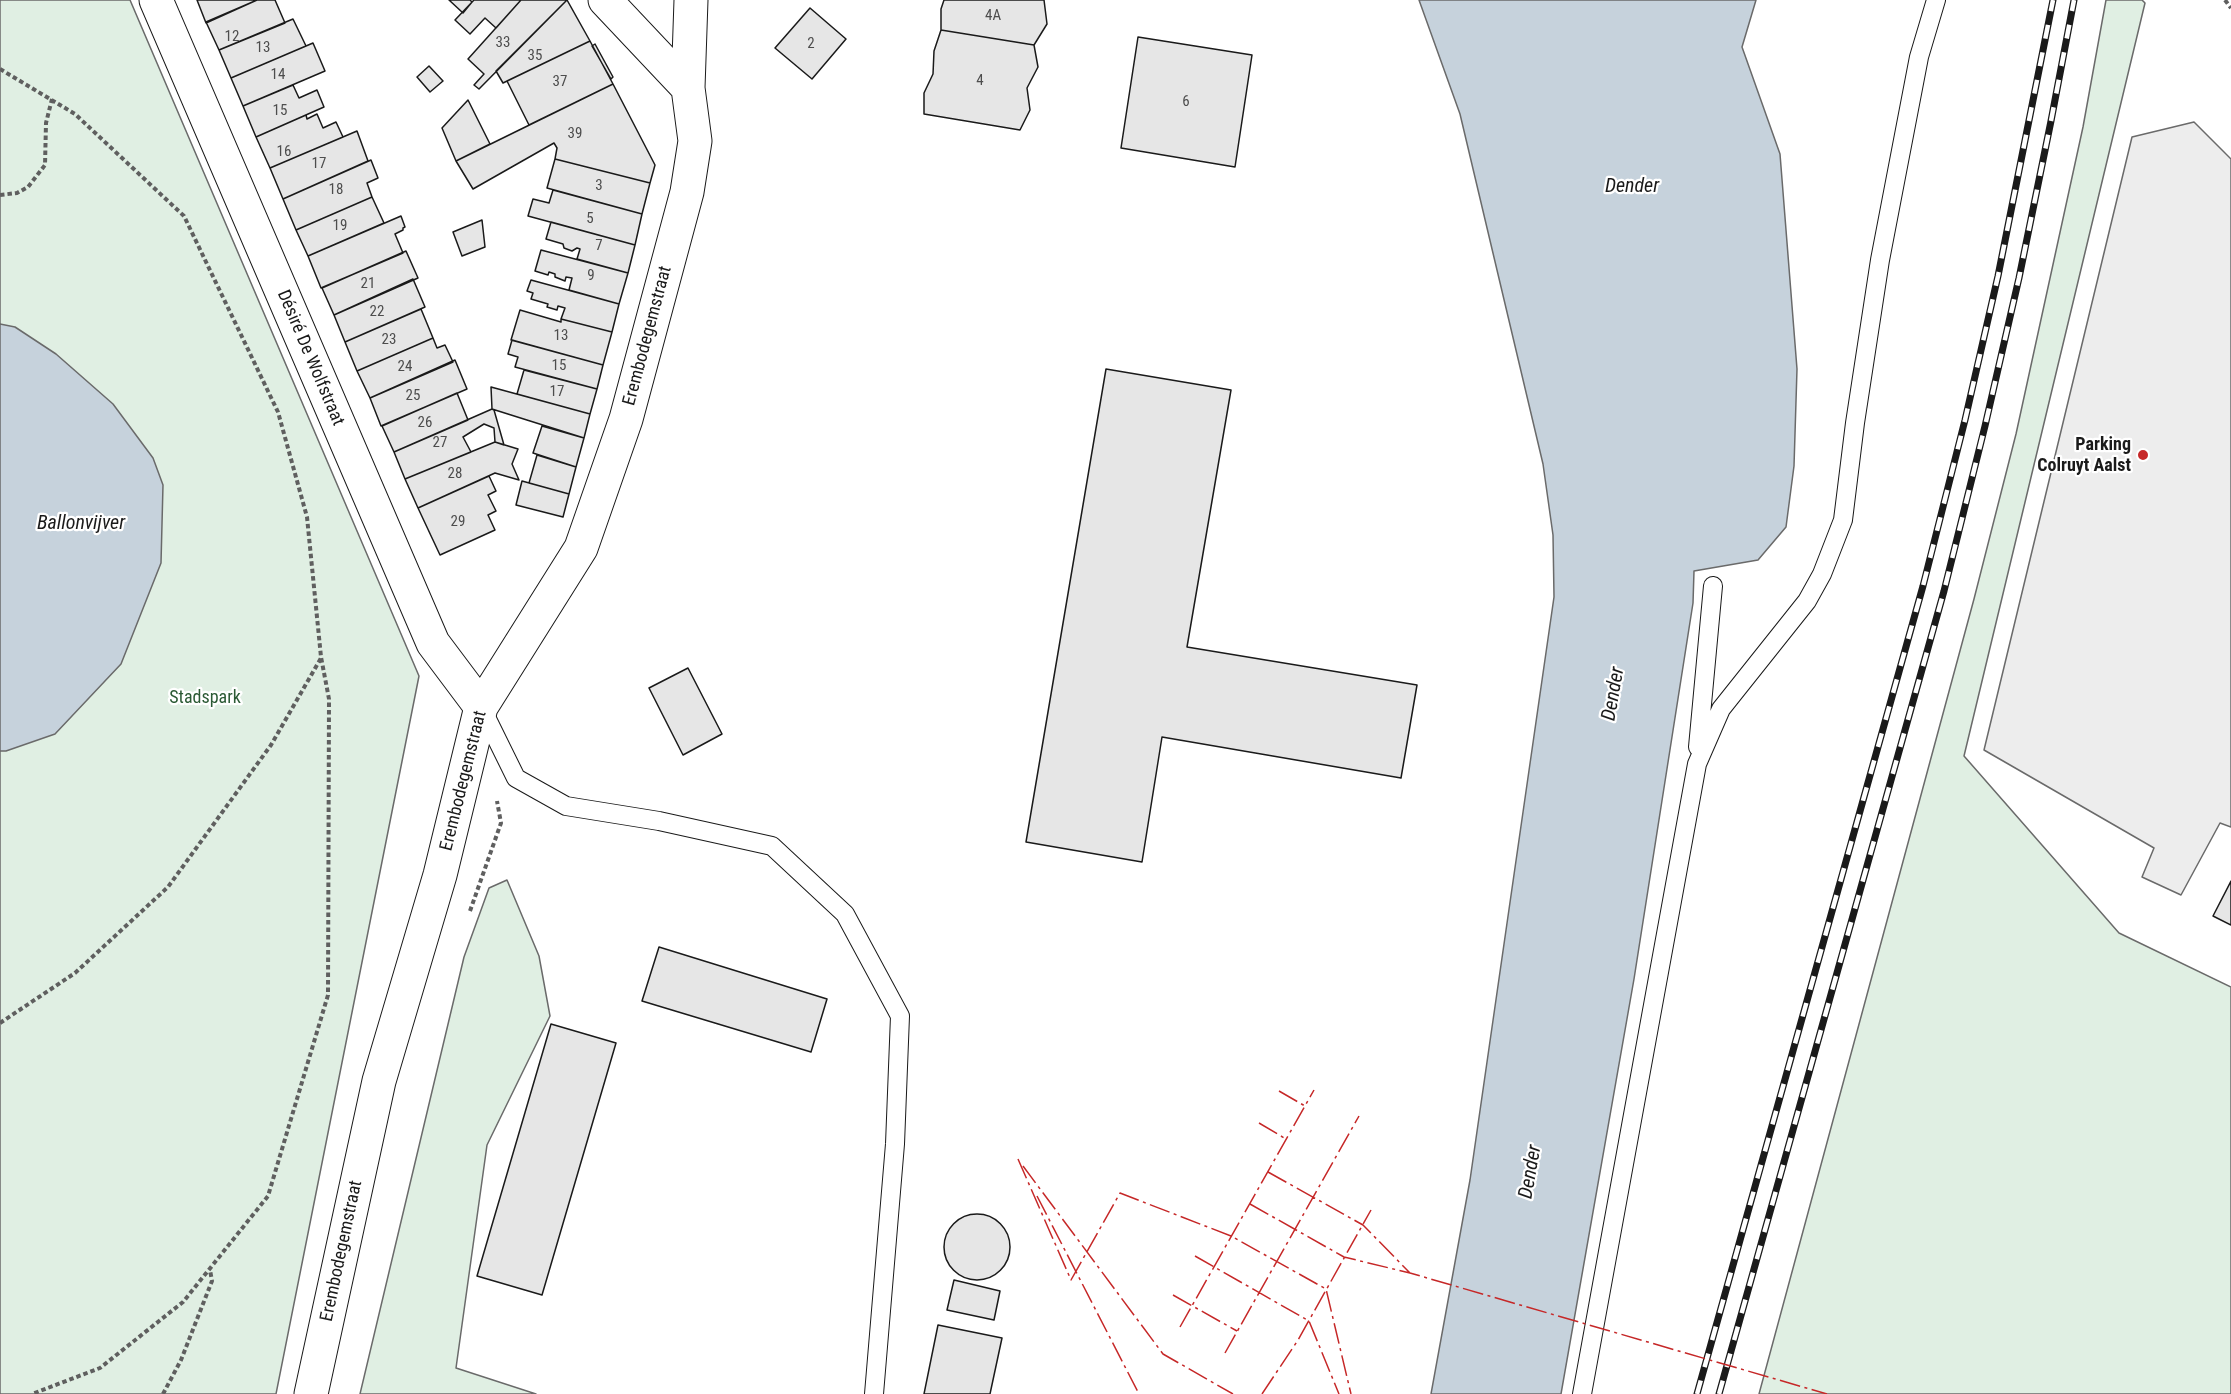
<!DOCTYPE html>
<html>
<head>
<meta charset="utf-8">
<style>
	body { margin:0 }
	canvas { display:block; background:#fff }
</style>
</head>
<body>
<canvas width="2231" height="1394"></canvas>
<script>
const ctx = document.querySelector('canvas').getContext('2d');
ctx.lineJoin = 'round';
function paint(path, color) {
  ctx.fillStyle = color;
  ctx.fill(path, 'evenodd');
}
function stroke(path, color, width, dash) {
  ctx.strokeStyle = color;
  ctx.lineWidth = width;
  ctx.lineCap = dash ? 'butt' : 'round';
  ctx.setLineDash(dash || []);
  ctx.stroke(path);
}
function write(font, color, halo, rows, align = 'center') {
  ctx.font = font + ' "Roboto Condensed",sans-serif';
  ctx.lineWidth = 4.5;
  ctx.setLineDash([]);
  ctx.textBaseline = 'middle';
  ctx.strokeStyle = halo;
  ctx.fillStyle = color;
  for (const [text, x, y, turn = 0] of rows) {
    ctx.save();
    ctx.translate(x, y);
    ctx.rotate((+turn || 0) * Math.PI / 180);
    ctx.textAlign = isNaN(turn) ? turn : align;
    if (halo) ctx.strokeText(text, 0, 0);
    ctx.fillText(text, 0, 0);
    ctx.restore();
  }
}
const green = new Path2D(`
	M0 0H130L419 676 276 1394H0Z
	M2106 0H2142L2145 3 1964 756 2119 933 2231 987V1394H1759L1974 599 2016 434 2083 127Z
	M507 880 539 956 550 1016 487 1145 456 1368 536 1394H360L464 957 489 888Z`);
paint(green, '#e0efe3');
stroke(green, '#6a6a6a', 1.5);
const parking = new Path2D(`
	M2194 122 2231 159V827L2220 823 2181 895 2142 877 2154 848 1984 750 2132 137Z`);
paint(parking, '#ededed');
stroke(parking, '#6a6a6a', 1.5);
const water = new Path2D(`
	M1419 0H1756L1742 47 1780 154 1797 369 1794 466 1786 527 1758 560 1694 571 1693 603 1634 979 1561 1394H1431L1470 1180 1554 597 1553 535 1543 464 1460 114Z
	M0 324 15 327 56 354 113 404 153 458 163 485 161 563 121 664 55 734 6 751H0Z`);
paint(water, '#c6d2dc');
stroke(water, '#6a6a6a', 1.5);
const building = new Path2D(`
	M197 0H257L206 23Z
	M257 0H275L285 23 219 50 206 22Z
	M449 0H470L472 2 463 13Z
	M474 0H521L496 28 485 18 470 34 455 20Z
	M521 0H567L479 89 474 85 484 74 468 59Z
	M567 0 590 41 503 83 496 71Z
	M944 0H1044L1047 24 1034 45 941 30V9Z
	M810 8 846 39 812 79 775 48Z
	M293 19 306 46 231 78 219 50Z
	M941 30 1034 45 1038 67 1027 88 1030 110 1020 130 924 114V93L933 74 934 51Z
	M1138 37 1252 55 1235 167 1121 148Z
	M590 41 613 84 529 125 507 81Z
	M313 43 325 71 243 106 231 78Z
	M595 44 613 77 611 79 592 46Z
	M429 66 443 81 430 92 417 77Z
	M613 84 655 165 650 183 555 159 557 148 554 143 473 189 456 161Z
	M293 85 299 98 317 90 324 107 256 137 243 106Z
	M468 100 490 144 456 161 442 128Z
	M317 114 323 128 336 122 343 137 270 168 256 137 306 115 307 119Z
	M357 131 368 161 283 199 270 168Z
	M555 159 650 183 642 214 547 188Z
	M371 160 378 178 367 183 372 197 296 230 283 199Z
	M553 190 642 214 635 245 528 216 533 199 549 203Z
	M372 197 384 223 308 256 296 230Z
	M401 216 405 227 403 228V230L395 234 403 253 321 288 308 256Z
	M482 220 485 247 462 256 453 232Z
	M551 222 635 245 628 273 577 259 580 249 577 248 572 251 564 248 563 244 546 239Z
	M541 250 628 273 619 304 569 290 572 278 566 277 565 281 555 277V274L549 272 548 275 535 271Z
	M406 251 418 278 334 315 322 288Z
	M413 279 425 307 345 342 334 315Z
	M531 280 619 304 612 332 561 319 565 308 558 306 557 310 547 307 548 304 531 299 533 293 527 291Z
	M421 309 433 338 357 371 345 342Z
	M520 310 561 322V319L612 332 603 365 511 340Z
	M433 338 437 348 445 345 453 362 370 398 357 371Z
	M512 340 603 365 597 389 515 367 518 357 508 354Z
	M455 360 467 389 381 426 370 398Z
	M1106 369 1231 390 1187 647 1417 685 1401 778 1162 737 1142 862 1026 842Z
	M524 370 597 389 590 414 517 394Z
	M491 387 590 414 584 438 492 409Z
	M457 393 468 420 394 452 382 426Z
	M492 409 494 410 504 445 495 442 494 428 484 424 463 437 471 452 405 479 394 452Z
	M542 426 584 438 576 467 533 453Z
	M495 442 518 449 512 464 519 480 495 473 418 508 405 479Z
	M537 455 576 467 569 494 529 483Z
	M489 476 496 491 488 495 496 511 488 515 495 530 440 555 418 508Z
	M522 481 569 494 563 517 516 505Z
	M688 668 722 734 683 755 649 688Z
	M2231 881V925L2213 916Z
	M659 947 827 999 811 1052 642 1001Z
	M551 1024 616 1043 542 1295 477 1276Z
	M944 1247a33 33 0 1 1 66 0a33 33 0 1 1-66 0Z
	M954 1280 1000 1291 994 1320 947 1310Z
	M938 1325 1002 1338 990 1394H924Z`);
paint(building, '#e6e6e6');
stroke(building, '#1a1a1a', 1.5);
const lane = new Path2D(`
	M482 709 516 778 566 806 659 821 772 846 845 914 900 1016 895 1144 874 1394
	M1698 747 1713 586
	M1582 1394 1697 764 1721 709 1807 601 1822 574 1843 520 1855 423 1880 260 1919 57 1936 0`);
const street = new Path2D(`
	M156 0 433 643 481 707
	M605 0 688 88
	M311 1394 379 1081 440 875 481 707 581 548 626 419 687 192 695 141 688 88 691 0`);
stroke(lane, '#1a1a1a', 20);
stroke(street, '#1a1a1a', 35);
stroke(new Path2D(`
	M2225 0 2231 8
	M0 69 75 114 184 216 278 412 307 517 321 657 329 699 328 995 268 1196 183 1302 100 1368 32 1394
	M0 195 17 193 28 187 45 165 46 123 52 99
	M470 911 501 823 497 801
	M0 1023 75 973 168 887 271 745 321 658
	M163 1394 181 1360 212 1281 210 1270`), '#5f5f5f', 4, [4.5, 3]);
stroke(lane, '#fff', 18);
stroke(street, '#fff', 33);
const rail = new Path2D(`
	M1697 1394 1923 586 1965 420 1998 276 2053 0
	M1719 1394 1944 591 1985 426 2019 278 2051 121 2074 0`);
stroke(rail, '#1a1a1a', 7);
stroke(rail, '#fff', 4.5, [14]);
stroke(new Path2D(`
	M1279 1091 1305 1106
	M1259 1123 1286 1139
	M1018 1159 1071 1280 1120 1193 1231 1236 1326 1289 1351 1394
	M1023 1166 1163 1354 1233 1394
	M1268 1172 1363 1225 1410 1273
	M1037 1196 1139 1394
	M1250 1204 1344 1257 1410 1273 1827 1394
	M1195 1256 1309 1321 1339 1394
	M1173 1295 1237 1331
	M1180 1327 1314 1090
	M1225 1353 1359 1116
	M1262 1394 1298 1340 1371 1210`), '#c62828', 1.5, [21, 4.5, 3, 4.5]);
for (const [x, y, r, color] of [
	[2143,455,6,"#c62828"]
]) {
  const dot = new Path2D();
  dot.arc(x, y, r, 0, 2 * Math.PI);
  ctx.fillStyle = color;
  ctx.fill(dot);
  stroke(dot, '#fff', 2);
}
write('15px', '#4d4d4d', null, [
	["4A",993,16],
	["12",232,37],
	["33",503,43],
	["2",811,44],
	["13",263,48],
	["35",535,56],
	["14",278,75],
	["4",980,81],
	["37",560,82],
	["6",1186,102],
	["15",280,111],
	["39",575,134],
	["16",284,152],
	["17",319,164],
	["3",599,186],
	["18",336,190],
	["5",590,219],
	["19",340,226],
	["7",599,246],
	["9",591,276],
	["21",368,284],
	["22",377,312],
	["13",561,336],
	["23",389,340],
	["15",559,366],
	["24",405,367],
	["17",557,392],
	["25",413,396],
	["26",425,423],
	["27",440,443],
	["28",455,474],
	["29",458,522]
]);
write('18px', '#1a1a1a', '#fff', [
	["Erembodegemstraat",648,336,-75],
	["Désiré De Wolfstraat",310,358,67],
	["Erembodegemstraat",464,781,-76],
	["Erembodegemstraat",342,1251,-78]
]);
write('bold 18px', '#1a1a1a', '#fff', [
	["Parking",2131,445],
	["Colruyt Aalst",2131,466]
], 'right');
write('18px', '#2b5a34', '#fff', [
	["Stadspark",205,698]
]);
write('italic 20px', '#1a1a1a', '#fff', [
	["Dender",1632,187],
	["Ballonvijver",81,524],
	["Dender",1614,694,-80],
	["Dender",1531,1172,-80]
]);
</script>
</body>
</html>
